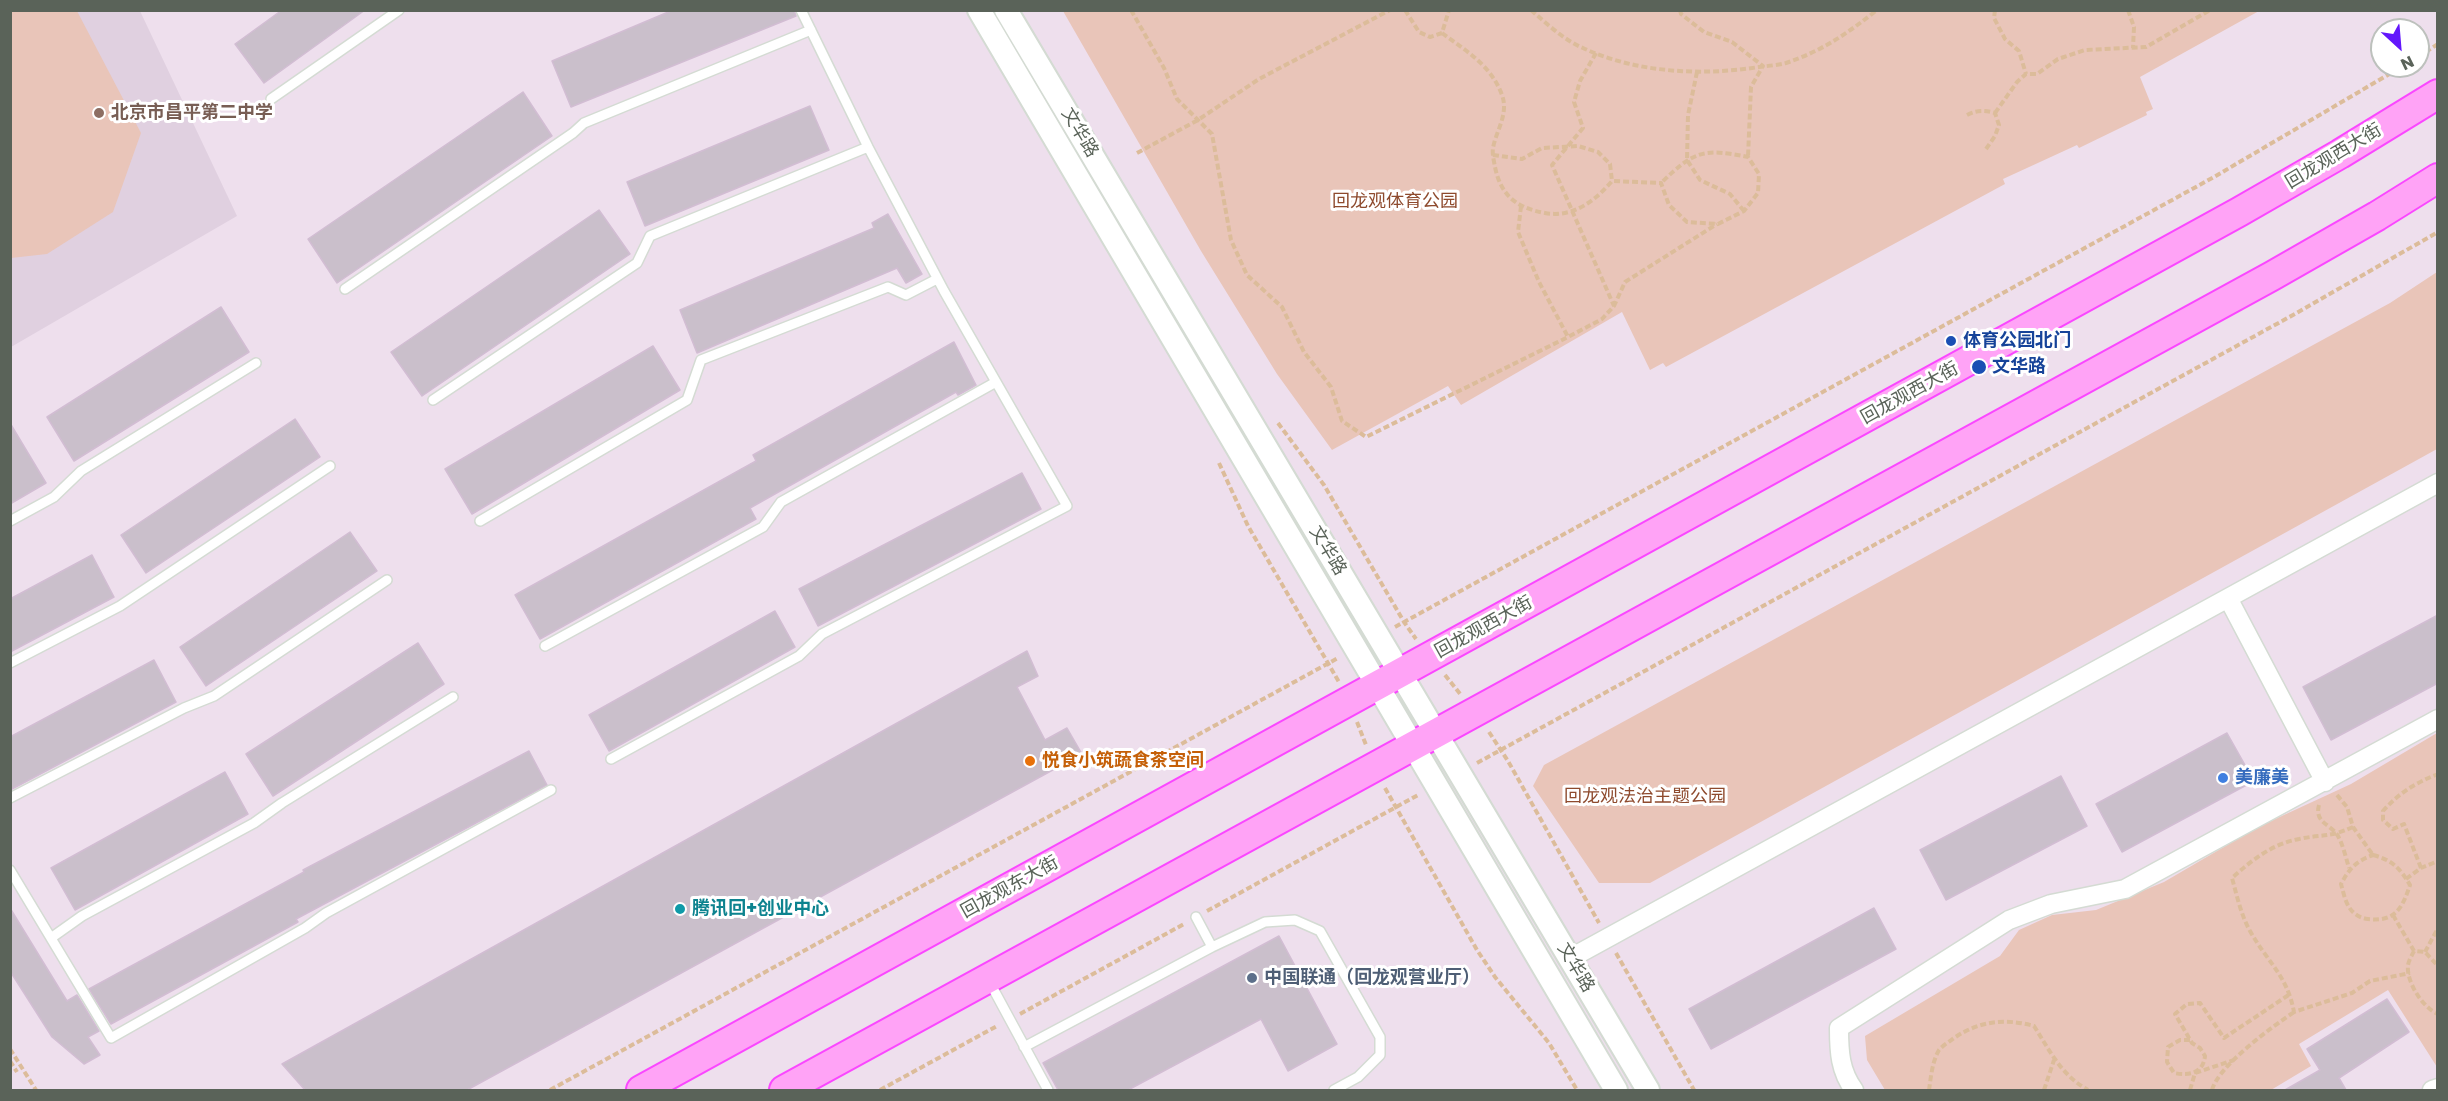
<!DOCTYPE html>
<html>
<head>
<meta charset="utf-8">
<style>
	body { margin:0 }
	#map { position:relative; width:2448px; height:1101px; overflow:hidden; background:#eedfed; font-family:Poppins,sans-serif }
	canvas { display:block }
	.frame { position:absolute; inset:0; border:12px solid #5a6359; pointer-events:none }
	.north { position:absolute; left:2370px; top:18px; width:60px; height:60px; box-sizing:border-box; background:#fff; border:2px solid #bdc1bd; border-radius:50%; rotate:154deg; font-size:16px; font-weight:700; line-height:24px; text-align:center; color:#5a6359 }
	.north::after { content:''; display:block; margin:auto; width:21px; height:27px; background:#6317fc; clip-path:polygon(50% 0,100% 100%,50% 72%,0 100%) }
</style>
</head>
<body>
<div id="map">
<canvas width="2448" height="1101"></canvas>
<div class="frame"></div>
<div class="north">N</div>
</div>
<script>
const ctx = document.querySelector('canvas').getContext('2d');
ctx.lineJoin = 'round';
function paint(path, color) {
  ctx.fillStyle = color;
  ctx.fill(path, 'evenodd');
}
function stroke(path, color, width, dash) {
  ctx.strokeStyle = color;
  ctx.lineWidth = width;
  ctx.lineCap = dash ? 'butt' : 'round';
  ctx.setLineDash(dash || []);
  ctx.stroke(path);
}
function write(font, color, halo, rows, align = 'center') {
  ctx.font = font + ' Poppins,"Noto Sans SC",sans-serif';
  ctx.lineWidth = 6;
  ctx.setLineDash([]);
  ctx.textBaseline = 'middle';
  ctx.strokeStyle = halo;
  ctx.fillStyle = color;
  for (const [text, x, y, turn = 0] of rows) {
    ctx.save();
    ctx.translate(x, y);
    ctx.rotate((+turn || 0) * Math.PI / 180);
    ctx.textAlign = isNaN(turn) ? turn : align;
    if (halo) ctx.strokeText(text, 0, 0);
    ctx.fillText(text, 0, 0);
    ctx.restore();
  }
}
paint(new Path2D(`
	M11 11H140L237 216 11 347Z`), '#e0d0e0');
paint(new Path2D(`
	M10 11H77L141 133 113 212 47 254 11 258Z
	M1063 11H2259L2140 77 2153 109 2146 112 2147 115 2079 148 2077 145 2003 179 2005 184 1666 367 1663 363 1650 370 1622 312 1461 405 1448 386 1332 450 1277 374 1201 251Z
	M2437 272V449L1650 883H1599L1533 786 1544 765 2390 303Z
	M2437 733V1067L2388 990 2299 1044 2311 1066 2271 1090H1885L1867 1060 1865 1036 2000 956 2019 930 2052 915 2096 910 2164 882 2258 827 2351 784Z`), '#e9c5b9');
const building = new Path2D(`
	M282 10H365L264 83 235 44Z
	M673 10H794L796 16 571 107 552 61Z
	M523 92 552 136 337 283 308 239Z
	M810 106 829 150 645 226 627 182Z
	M599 210 630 254 422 396 391 352Z
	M888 214 922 274 906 283 897 268 697 353 680 310 874 228 872 223Z
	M221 307 249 352 74 461 47 417Z
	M954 342 976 385 958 395 956 392 750 508 756 519 540 639 515 595 756 461 753 455Z
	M653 346 680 390 472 514 445 469Z
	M295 419 320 457 146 573 121 535Z
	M10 423 46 483 10 504Z
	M1022 473 1041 509 818 626 799 589Z
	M350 532 377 571 206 686 180 647Z
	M92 555 114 597 10 652V599Z
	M775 611 795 647 609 751 589 715Z
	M2438 615V683L2331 740 2303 687Z
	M418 643 444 684 273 796 246 754Z
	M1027 651 1038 676 1017 687 1045 740 1067 728 1082 754 467 1090H305L282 1064Z
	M154 660 176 702 10 790V737Z
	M2227 733 2254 781 2122 852 2096 804Z
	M529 751 547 785 296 919 298 922 111 1024 89 989 304 872 303 870Z
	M225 772 248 814 75 910 51 868Z
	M2061 776 2087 826 1946 900 1920 850Z
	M10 908 67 1001 77 995 99 1031 88 1037 100 1055 84 1064 52 1037 10 971Z
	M1874 908 1896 949 1711 1049 1689 1009Z
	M1279 936 1337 1044 1288 1071 1261 1019 1128 1090H1058L1043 1063Z
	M2387 999 2409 1032 2339 1078 2346 1090H2285L2320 1070 2307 1049Z`);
paint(building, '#cabfcb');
stroke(building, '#d2bdd3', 1.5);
const service = new Path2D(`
	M271 99 399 10
	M345 289 573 133 584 123 811 30
	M433 400 637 263 650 236 868 147
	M10 521 54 497 81 471 256 363
	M480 521 687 400 701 360 888 287 906 295 937 279
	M545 646 763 527 781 502 996 382
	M10 663 120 606 330 466
	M611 759 799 656 822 634 1067 506 944 291 868 147 801 10
	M10 798 184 708 214 696 387 580
	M10 870 111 1038 305 928 326 913 551 790
	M1196 917 1212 947
	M51 938 82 916 254 823 282 803 453 697
	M989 981 1048 1090
	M1024 1047 1212 947 1265 922 1295 920 1320 931 1380 1037V1055L1358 1077 1334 1090`);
const minor = new Path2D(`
	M2228 598 2325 782
	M1569 959 2438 483
	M1854 1090C1840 1071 1839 1052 1839 1028L2009 920 2051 904 2125 889 2438 719
	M2432 1090 2438 1088`);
const tertiary = new Path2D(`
	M979 10 1616 1090
	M1006 10 1648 1090`);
const primary = new Path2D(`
	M641 1090 2239 212 2340 154 2438 94
	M784 1090 2272 276 2377 216 2438 178`);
stroke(service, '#d4dbd3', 12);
stroke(minor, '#d4dbd3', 21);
stroke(tertiary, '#d4dbd3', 26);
stroke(primary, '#fa47ff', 32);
stroke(new Path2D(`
	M1131 10 1164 68 1177 99 1212 134 1231 240 1247 275 1282 307 1304 352 1331 387 1342 421 1366 437 1568 337
	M1405 10 1419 32 1430 37 1442 33 1449 10
	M1531 10C1547 24 1564 40 1583 48 1637 73 1701 76 1759 67 1768 66 1778 65 1786 63 1822 51 1848 33 1877 10
	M1680 10 1681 14 1704 32 1732 42 1763 66 1751 87 1748 157
	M1995 10 1994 18 2005 39 2019 51 2026 74
	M2128 10 2134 27 2133 48
	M1442 33C1466 51 1491 65 1502 95 1509 114 1496 131 1493 148 1492 154 1494 161 1495 167 1501 196 1517 208 1545 213 1573 218 1595 201 1612 181L1661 183 1669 205 1687 222 1718 224 1744 211 1758 193 1759 174 1748 157C1703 148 1694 151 1661 183
	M1596 53 1580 81 1574 102 1583 128 1552 165 1614 306
	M2418 57 2438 44
	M1697 72 1688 115 1687 160 1700 180 1730 194 1744 211
	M1995 113 2017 82 2026 74H2037L2058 59 2085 50 2146 47 2210 10
	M1967 115C1977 110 1984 110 1995 113L1999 125 1995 136 1986 149
	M1137 153 1198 120 1259 79 1390 10
	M1493 155 1522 159 1542 148 1578 146 1598 152 1610 164 1612 181
	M1521 206 1518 232 1539 282 1568 337 1602 319 1614 306 1625 282 1717 224
	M1278 423 1324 485 1404 622 1416 639
	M1219 463 1248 526 1339 682
	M1395 627 2214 177 2403 66
	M1445 675 1461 695
	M1357 722 1366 745
	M1489 732 1508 761 1599 923
	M1477 763 2293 315 2438 232
	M1385 788 1477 950 1495 977 1549 1043 1577 1090
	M2337 795 2347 807 2353 827 2373 855
	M2319 805C2314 823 2331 824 2338 836 2343 845 2346 858 2349 868
	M2353 827C2329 838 2322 834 2299 839 2272 844 2252 860 2232 878 2237 896 2241 915 2250 931 2268 963 2287 975 2294 1012L2352 993 2370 981 2410 973
	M2373 855C2392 860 2400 868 2410 885 2402 909 2395 922 2368 919 2360 918 2353 914 2349 907 2345 901 2343 891 2341 884 2349 869 2356 861 2373 855Z
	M2421 868 2404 824 2393 829 2383 820V811C2399 793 2415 783 2438 774
	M2406 879 2421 868 2438 861
	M1207 911 1418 795
	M2393 915 2414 951 2425 952 2438 966
	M2414 951C2412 955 2409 960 2408 965 2406 982 2423 1008 2438 1014
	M2425 952 2438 928
	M1616 953 1694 1090
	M1020 1014 1184 924
	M2190 1040H2180L2168 1047 2167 1062 2174 1073C2190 1076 2203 1073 2205 1056L2200 1048 2192 1043 2175 1014 2187 1004 2200 1003 2224 1038 2290 994
	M10 1049 36 1090
	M10 1061 17 1072
	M550 1090 1338 658
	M880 1090 997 1026
	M1929 1090C1931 1077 1932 1062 1939 1050 1943 1045 1949 1042 1954 1038 1979 1021 2005 1018 2034 1026 2050 1051 2061 1075 2088 1090
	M2044 1090 2054 1060
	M2190 1090 2195 1073 2234 1060
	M2212 1090C2219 1065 2272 1027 2294 1012`), '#dcbc9a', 4, [6, 3]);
stroke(service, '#fff', 9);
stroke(minor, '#fff', 18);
stroke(tertiary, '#fff', 22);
stroke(primary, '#ffa3f6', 28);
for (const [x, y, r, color] of [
	[99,113,6,"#8d6e63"],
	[1951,341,6,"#1a4fb4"],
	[1979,367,8,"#1a4fb4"],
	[1030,761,6,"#e8710a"],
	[2223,778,6,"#3f7fe0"],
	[680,909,6,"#0f9aa8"],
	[1252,978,6,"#5c6f8a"]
]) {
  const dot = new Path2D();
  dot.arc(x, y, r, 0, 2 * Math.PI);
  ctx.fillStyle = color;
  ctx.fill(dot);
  stroke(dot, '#fff', 2);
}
write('bold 18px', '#785e54', '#fff', [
	["北京市昌平第二中学",111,113]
], 'left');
write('18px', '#5a6359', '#fff', [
	["文华路",1079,133,59],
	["回龙观西大街",2334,157,-31],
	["回龙观西大街",1910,394,-29],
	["文华路",1327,551,59],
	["回龙观西大街",1484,628,-29],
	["回龙观东大街",1010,888,-29],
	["文华路",1575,968,59]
]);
write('18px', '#8e4a2d', '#fff', [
	["回龙观体育公园",1395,202],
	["回龙观法治主题公园",1645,797]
]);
write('bold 18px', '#164399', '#fff', [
	["体育公园北门",1963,341],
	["文华路",1992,367]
], 'left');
write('bold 18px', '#c56008', '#fff', [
	["悦食小筑蔬食茶空间",1042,761]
], 'left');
write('bold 18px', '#366cbe', '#fff', [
	["美廉美",2235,778]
], 'left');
write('bold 18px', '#0d838f', '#fff', [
	["腾讯回+创业中心",692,909]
], 'left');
write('bold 18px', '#4e5e75', '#fff', [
	["中国联通（回龙观营业厅）",1264,978]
], 'left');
</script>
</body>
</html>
